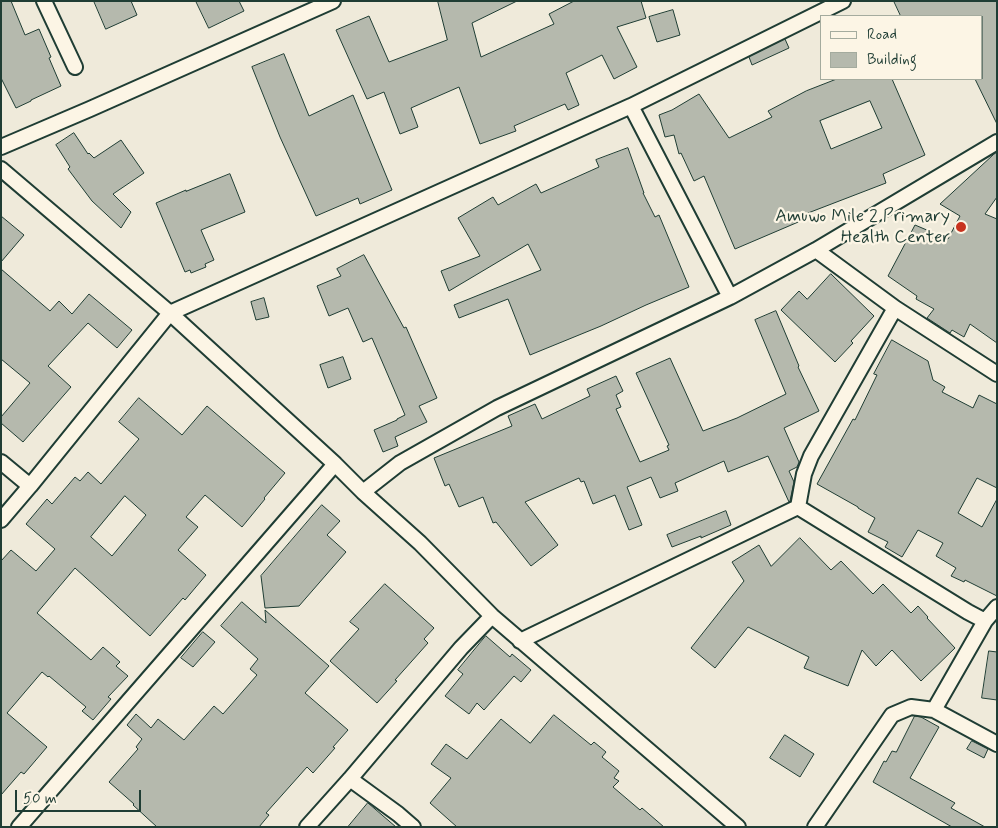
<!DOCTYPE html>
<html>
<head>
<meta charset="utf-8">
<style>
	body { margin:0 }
	#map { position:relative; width:998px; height:828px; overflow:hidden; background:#efeada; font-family:Mynerve,sans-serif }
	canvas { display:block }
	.frame { position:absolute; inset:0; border:2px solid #1f3d34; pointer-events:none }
	.legend { position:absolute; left:820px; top:15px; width:162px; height:65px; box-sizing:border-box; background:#fcf5e5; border:1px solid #a4ab9e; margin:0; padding:6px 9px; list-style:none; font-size:15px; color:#1f3d34 }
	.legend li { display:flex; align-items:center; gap:10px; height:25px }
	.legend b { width:25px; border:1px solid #a4ab9e }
	.scale { position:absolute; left:15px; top:790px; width:126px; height:22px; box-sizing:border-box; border:2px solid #1f3d34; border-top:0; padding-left:6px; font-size:15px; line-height:18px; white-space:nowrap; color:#1f3d34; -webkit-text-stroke:4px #fcf5e5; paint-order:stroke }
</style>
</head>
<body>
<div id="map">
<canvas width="998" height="828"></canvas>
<div class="frame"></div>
<ul class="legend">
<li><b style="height:6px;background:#fcf5e5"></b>Road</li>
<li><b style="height:14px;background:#b5b9ad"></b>Building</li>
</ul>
<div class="scale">50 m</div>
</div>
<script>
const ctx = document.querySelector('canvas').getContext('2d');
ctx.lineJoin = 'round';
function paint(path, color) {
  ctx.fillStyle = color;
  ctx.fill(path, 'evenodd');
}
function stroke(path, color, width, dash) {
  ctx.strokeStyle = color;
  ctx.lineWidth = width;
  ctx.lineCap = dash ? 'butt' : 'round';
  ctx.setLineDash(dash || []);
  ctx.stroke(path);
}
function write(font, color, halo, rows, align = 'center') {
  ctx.font = font + ' Mynerve,sans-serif';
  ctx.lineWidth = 4.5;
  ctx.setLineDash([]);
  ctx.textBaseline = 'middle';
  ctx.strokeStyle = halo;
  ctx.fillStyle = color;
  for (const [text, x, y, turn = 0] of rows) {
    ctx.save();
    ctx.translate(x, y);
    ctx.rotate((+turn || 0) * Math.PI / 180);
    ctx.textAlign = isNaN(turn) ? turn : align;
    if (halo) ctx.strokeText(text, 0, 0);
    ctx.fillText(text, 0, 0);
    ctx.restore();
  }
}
const building = new Path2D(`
	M1 1H11L25 35 39 29 51 57 49 58 61 86 31 100V101L16 108 1 78Z
	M94 1H131L137 15 106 29Z
	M196 1H239L244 11 209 28Z
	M438 1H517L472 23 481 57 554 24 549 14 574 1H641L646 18 617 27 637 67 614 79 602 55 566 73 579 105 568 110 565 104 514 126 516 131 480 144 459 87 411 108 418 127 400 134 384 92 367 99 336 30 369 16 389 62 447 40Z
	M894 1H997V124L975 79H982V16H901Z
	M673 10 680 35 657 42 649 17Z
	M785 39 789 48 752 65 749 57Z
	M284 54 309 116 353 95 392 190 360 204 358 198 316 216 280 137 252 67Z
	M837 79H892L925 155 883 174 886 183 808 213 810 217 735 249 704 176 694 181 681 153 679 154 674 135 665 137 659 115 672 110 699 94 729 138 772 117 768 111 806 91ZM870 101 882 128 831 149 820 121Z
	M74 133 88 154 89 153 94 158 121 140 144 173 113 194 131 212 121 228 92 201 68 169 70 167 56 145Z
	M628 148 644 193H643L655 217 659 215 689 287 646 305 601 326 530 355 508 299 459 318 454 305 541 270 528 244 449 291 441 271 480 256 458 218 493 197 498 205 536 184 541 193 599 167 596 160Z
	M997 152V197L985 214 997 219V343L970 324 964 337 952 330 950 333 927 318 934 309 916 299 917 296 888 276 915 225 948 239 960 216 940 204 993 155Z
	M230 174 245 212 201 230 214 260 205 264 206 267 191 273 190 270 185 272 156 203 186 190V191Z
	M1 216 24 235 1 262Z
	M364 255 404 328 406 327 437 398 419 406 427 422 395 437 398 446 383 452 374 430 397 420V419L405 415 372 338 363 342 348 308 329 316 317 286 341 276 337 269Z
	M1 269 50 311 59 301 72 314 89 294 132 330 117 348 88 323 48 366 71 387 23 442 1 423V417L30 383 1 359Z
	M831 274 874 316 851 341 853 343 835 362 781 310 799 291 807 299Z
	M264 298 269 317 256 320 251 302Z
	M776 311 799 366 798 367 819 411 784 428 799 462 797 467 789 471 794 482 790 501 789 502 768 456 728 472 724 461 675 483 678 491 660 498 651 477 627 487 642 525 629 530 615 495 593 504 584 481 581 482 579 478 525 502 558 545 531 566 496 522 493 523 483 497 459 507 449 484 445 486 434 458 512 426 508 416 535 404 542 419 590 396 587 389 616 376 623 391 616 395 621 407 616 409 640 462 669 450 667 446 669 445 636 373 670 358 703 431 737 418 786 394 755 320Z
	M892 340 928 361 933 380 945 387 942 392 973 408 979 395 997 404V488L977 478 958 513 982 527 997 499V596L965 580 964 582 951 576 956 568 936 556 943 543 918 530 902 557 885 547 888 542 868 532 875 518 858 508V507L817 484 853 419 855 420 877 375 874 374Z
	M343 357 351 379 328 388 320 365Z
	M139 398 182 435 207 406 285 473 264 498 265 499 242 527 205 495 186 517 198 527 178 550 206 575 185 600 183 598 150 636 75 568 37 613 91 660 103 647 120 662 116 666 128 676 108 697 111 699 93 720 82 711 86 707 49 676 48 677 42 672 7 713 47 747 24 774 21 772 1 795V561L11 550 36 571 55 549 26 524 47 499 52 504 75 477 80 481 88 472 101 484 139 439 119 422ZM125 496 146 515 112 556 91 537Z
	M322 505 340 521 327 535 346 552 299 606 265 608 261 576Z
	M726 511 731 525 701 538V536L672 547 667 535Z
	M800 538 831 570 841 561 873 594 883 584 911 613 918 606 928 617 927 618 955 648 921 681 892 650 876 666 862 650 848 686 804 668 809 657 748 627 715 668 691 648 744 581 732 562 759 545 771 566Z
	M385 584 434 628 424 639 428 643 395 680 397 681 377 703 330 661 359 629 350 622Z
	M242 602 266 623 265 610 329 666 305 693 348 730 333 747 335 748 313 773 307 767 266 813 269 815 259 827H157L133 805 134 804 109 782 138 749 136 747 142 739 127 725 136 714 151 728 158 719 184 740 214 706 223 714 257 675 250 669 258 659 221 626Z
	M203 632 215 642 193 667 181 658Z
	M486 636 510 657 512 654 531 670 521 682 514 676 484 710 477 703 469 714 445 696 463 674 458 670Z
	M989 651 997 652V700L982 698Z
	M554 715 591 745 594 742 606 752 602 757 619 771 614 778 619 781 613 787 640 810 642 808 664 827H457L430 803 451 778 431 764 446 744 467 759 501 719 530 743Z
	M915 716 921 717 939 727 910 778 955 803 951 808 985 827H952L873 782 884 761 886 762 892 751 896 752Z
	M785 735 814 754 800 777 770 758Z
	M972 741 988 749 984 758 967 749Z
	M368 803 396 827H348Z`);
paint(building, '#b5b9ad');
stroke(building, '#1f3d34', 1);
const street = new Path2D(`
	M44 1 75 67
	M631 106 730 297
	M1 147 90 109 333 1
	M1 169 170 313 335 464 19 827
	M816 250 895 308 997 374
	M1 462 30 486
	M335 464 363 492 420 543 492 616 738 827
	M363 492 400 463 497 408 730 297 816 250 997 142
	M798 507 804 474 811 456 895 308
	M1 520 30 486 170 313 631 106 843 1
	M520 641 798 507 968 612 985 621
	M934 710 985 621 997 607
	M350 779 398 814 413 827
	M307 827 350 779 461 648 492 616
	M815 827 892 715 911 707 934 710 997 744`);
stroke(street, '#1f3d34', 18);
stroke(street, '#fcf5e5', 14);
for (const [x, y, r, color] of [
	[961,227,6,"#c8321e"]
]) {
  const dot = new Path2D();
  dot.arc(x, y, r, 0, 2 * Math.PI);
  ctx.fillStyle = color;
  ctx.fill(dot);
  stroke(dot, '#fcf5e5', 2);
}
write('18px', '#1f3d34', '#fcf5e5', [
	["Amuwo Mile 2 Primary",950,217],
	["Health Center",950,238]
], 'right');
</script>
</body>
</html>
